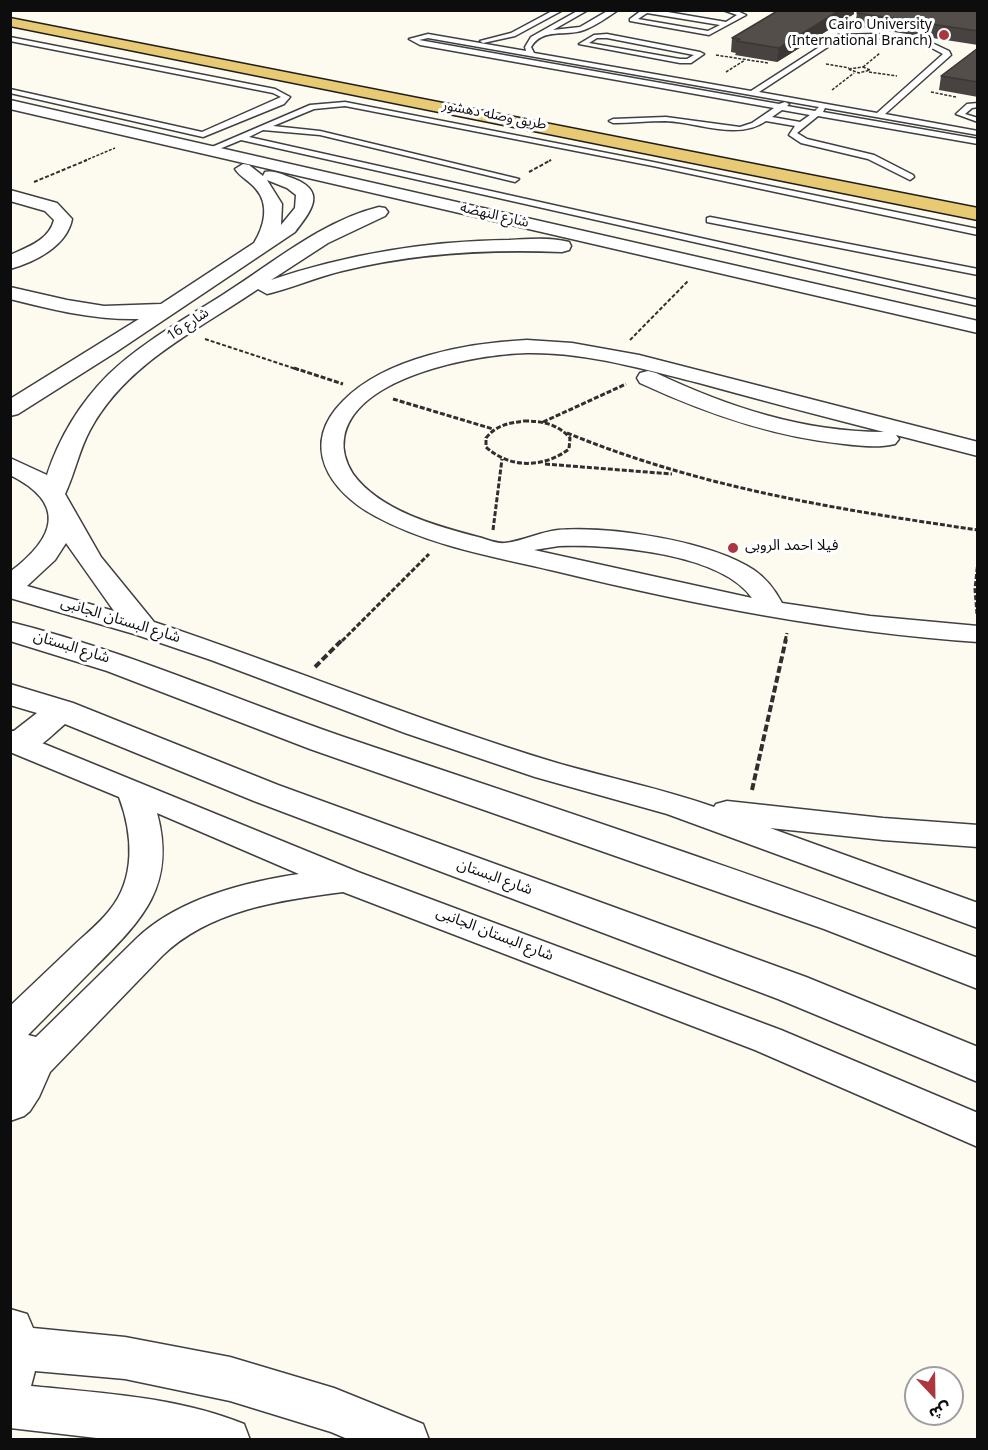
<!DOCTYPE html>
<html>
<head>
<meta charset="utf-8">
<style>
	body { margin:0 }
	#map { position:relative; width:988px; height:1450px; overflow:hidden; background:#fdfaef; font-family:Georgia,"Noto Sans Arabic",serif }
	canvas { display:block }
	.frame { position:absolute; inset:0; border:12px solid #0d0d0d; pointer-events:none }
	.north { position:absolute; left:904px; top:1366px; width:60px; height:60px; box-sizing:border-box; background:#fff; border:2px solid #9e9e9e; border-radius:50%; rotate:158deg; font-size:16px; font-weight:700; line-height:24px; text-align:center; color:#0d0d0d }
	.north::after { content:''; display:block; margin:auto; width:21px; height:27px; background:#ac363d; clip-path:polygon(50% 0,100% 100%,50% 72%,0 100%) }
</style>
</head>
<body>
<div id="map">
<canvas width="988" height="1450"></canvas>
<div class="frame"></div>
<div class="north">ش</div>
</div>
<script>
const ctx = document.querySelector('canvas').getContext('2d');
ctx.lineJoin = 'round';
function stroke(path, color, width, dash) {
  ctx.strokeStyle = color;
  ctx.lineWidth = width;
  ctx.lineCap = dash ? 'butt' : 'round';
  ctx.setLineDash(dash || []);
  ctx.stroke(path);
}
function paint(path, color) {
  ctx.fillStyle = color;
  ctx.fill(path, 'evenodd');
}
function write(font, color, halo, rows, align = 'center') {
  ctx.font = font + ' Georgia,"Noto Sans Arabic",serif';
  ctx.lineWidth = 6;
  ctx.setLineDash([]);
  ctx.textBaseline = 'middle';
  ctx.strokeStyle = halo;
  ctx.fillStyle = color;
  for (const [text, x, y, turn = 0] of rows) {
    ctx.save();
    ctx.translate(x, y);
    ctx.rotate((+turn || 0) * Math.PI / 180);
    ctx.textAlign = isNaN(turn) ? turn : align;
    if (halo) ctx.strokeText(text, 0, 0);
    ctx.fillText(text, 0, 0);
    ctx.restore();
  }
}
const service = new Path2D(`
	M554 10H563L515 36 483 43 480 41 511 33Z
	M579 10H588L553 30 580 27 609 10H618C608 17 595 26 584 30 566 37 543 27 531 47L534 53 751 91 838 35 877 34 930 42 949 51 951 55 885 114 978 131V135L825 108 823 112 978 139V144L818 116 797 133 807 139 874 155 913 175 914 177 910 180 868 159 801 143 789 135 795 126 766 121C737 141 698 122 665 121 648 121 630 123 613 123L609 121 613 119 666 117 740 127 752 123 774 108 420 45 409 39 428 34 526 51 525 47 531 37ZM428 38 819 107 815 111 787 106 789 104 785 102 779 104 419 40ZM877 38 928 46 943 54 877 113 759 92 840 39ZM782 110 810 115 800 122 772 117Z
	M642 10H656L726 22 737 15 723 10H735L746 15 709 35 630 21V19ZM647 13 720 25 708 31 638 19Z
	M607 34 700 52 704 54 691 63H680L579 44 594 35ZM597 38H607L694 55 687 59H680L589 43Z
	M10 37 275 89 290 97 284 104 203 137 10 93V89L202 132 281 97 273 93 10 41Z
	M345 102 653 162 978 229V235L653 166 345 106 314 109 273 126 320 131 519 179 515 182 320 135 263 130 249 137 978 300V306L241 140 212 152 205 150 310 105Z
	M978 103V107L972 108 965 114 978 118V122L956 114 967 104Z
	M710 217 978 269V275L707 222V218Z`);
const minor = new Path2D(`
	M10 100 978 321V333L10 109Z
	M243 164 249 165 263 176 265 172C275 170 283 175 292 178 328 191 311 211 295 232L116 352 18 414 10 416V399L139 319C95 320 53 310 10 299V287L67 300 104 306 161 304 254 243C264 227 270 205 256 189 250 181 240 177 235 169ZM267 180 287 188 296 195 295 208 281 225 282 204Z
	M10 190 57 203 72 219C67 246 35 262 10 269V255C28 247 49 240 54 220L45 211 10 201Z
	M379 207 385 208 388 212 385 216 328 243 271 280C348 254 428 241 509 240 528 239 550 237 569 242L571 246 569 250 562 252C488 249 414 253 342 271 317 277 292 288 267 294L258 289C198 330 126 363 90 430 79 450 75 473 65 494L101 557 154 622C289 667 421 722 557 763 609 778 663 789 714 807L716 804 727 801 883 818 978 825V847L883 840 770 828 978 903V928L667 814 535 777 405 733 211 660 134 634 10 598V572C55 538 68 504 10 475V458L47 475C59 438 80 403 108 375 142 342 185 319 224 294 273 263 322 221 379 207ZM66 543 114 611 27 586 55 560Z
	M527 340 572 343 639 355 978 442V456L896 435 899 439 895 444C879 448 861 446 844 444 773 437 705 413 640 383L637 378 640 373 648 371 656 373C728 407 803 432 884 432 822 416 760 400 699 383 643 369 585 352 527 353 477 354 354 376 344 438 342 450 346 463 353 474 380 511 436 526 478 537 486 539 497 544 505 543 523 541 540 532 558 530 611 526 710 541 754 570 767 579 775 590 782 603L870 616 978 626V642C834 632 695 605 555 571 495 557 430 546 375 516 329 491 299 445 343 401 386 357 468 343 527 340ZM559 546C610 544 721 553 752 598L534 550Z
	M10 730 358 872 781 1030 978 1113V1147L755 1050 343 892C280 900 209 910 162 956L50 1072 39 1097 30 1111 24 1116 10 1121V1006C30 987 50 968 70 949 83 936 98 925 109 911 136 879 133 834 119 797L10 752ZM157 813 299 874C245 882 178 899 137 938L36 1037 28 1035C50 1013 71 991 93 969 141 921 177 887 157 813Z
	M10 1309 27 1314 33 1328 125 1337 230 1357 334 1388 423 1424 429 1440H350L331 1432 230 1401 125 1379 35 1371 31 1386C101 1393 178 1397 244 1424L250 1440H114L10 1428Z`);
const tertiary = new Path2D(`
	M10 622C124 650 231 698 341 736 554 808 768 878 978 958V989L824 929 310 749 107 671 10 641Z
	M10 684 73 703 278 785 806 977 978 1047V1082L778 999 254 801 65 724C48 738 34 757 10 751V734L37 713 10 705Z`);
const primary = new Path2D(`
	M10 18 978 208V220L10 26Z`);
stroke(service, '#404040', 3);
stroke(minor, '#404040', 3);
stroke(tertiary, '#404040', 3);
stroke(primary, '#1e1e1e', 3);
stroke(new Path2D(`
	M716 55 768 63
	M826 64 849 68
	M863 67 870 70 859 73 848 69Z
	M863 67 880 53
	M726 72 745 60
	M869 72 897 76
	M832 90 854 73
	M931 92 956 97
	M84 161 115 148
	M549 161 551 160`), '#2f2f2f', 1.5, [3, 1.5]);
stroke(new Path2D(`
	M529 172 551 160
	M34 182 87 160
	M205 339 299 370
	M630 340 688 281`), '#2f2f2f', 2, [4, 2]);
stroke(new Path2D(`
	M294 368 343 384
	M393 399 493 429
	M524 421C542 421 558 424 570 438L569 449C544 468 510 469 486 447V438C496 425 509 423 524 421Z
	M543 422 626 384
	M567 433C702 488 835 509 978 530
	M545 464 672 474
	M493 530 502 459
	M977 614 975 589 978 561
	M342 641 429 554
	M785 641 787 633`), '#2f2f2f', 3, [5, 2]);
stroke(new Path2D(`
	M315 667 343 639
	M752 790 786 639`), '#2f2f2f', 4, [7, 3]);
paint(service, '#fff');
paint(minor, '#fff');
paint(tertiary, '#fff');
paint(primary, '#e8ca74');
paint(new Path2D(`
	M978 10V45L855 26 857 13Z
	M854 14 777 62 735 55 736 53 731 52 732 38Z
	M978 48V97L939 90 941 76Z`), '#484340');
paint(new Path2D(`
	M840 10H854V14L777 62 779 48Z`), '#3b3734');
const building = new Path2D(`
	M779 10H840L779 48 737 41 740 39 732 38Z
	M860 10H978V31L857 13Z
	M978 48V82L941 76Z`);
paint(building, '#544e4b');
stroke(building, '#3b3734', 1.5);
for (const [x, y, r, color] of [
	[944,35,6,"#ac363d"],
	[733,548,6,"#ac363d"]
]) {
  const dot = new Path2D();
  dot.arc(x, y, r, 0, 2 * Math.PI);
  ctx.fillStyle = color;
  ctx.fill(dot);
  stroke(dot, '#fff', 2);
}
write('14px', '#0d0d0d', '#fff', [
	["Cairo University",932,27],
	["(International Branch)",932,43]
], 'right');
write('14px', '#0d0d0d', '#fff', [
	["طريق وصله دهشور",494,117,11],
	["شارع النهضة",494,217,13],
	["شارع 16",189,326,-34]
]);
write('15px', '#0d0d0d', '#fff', [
	["فيلا احمد الروبى",745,548]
], 'left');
write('15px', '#0d0d0d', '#fff', [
	["شارع البستان الجانبى",120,622,17],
	["شارع البستان",71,649,17],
	["شارع البستان",494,879,20],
	["شارع البستان الجانبى",494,936,21]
]);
</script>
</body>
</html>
